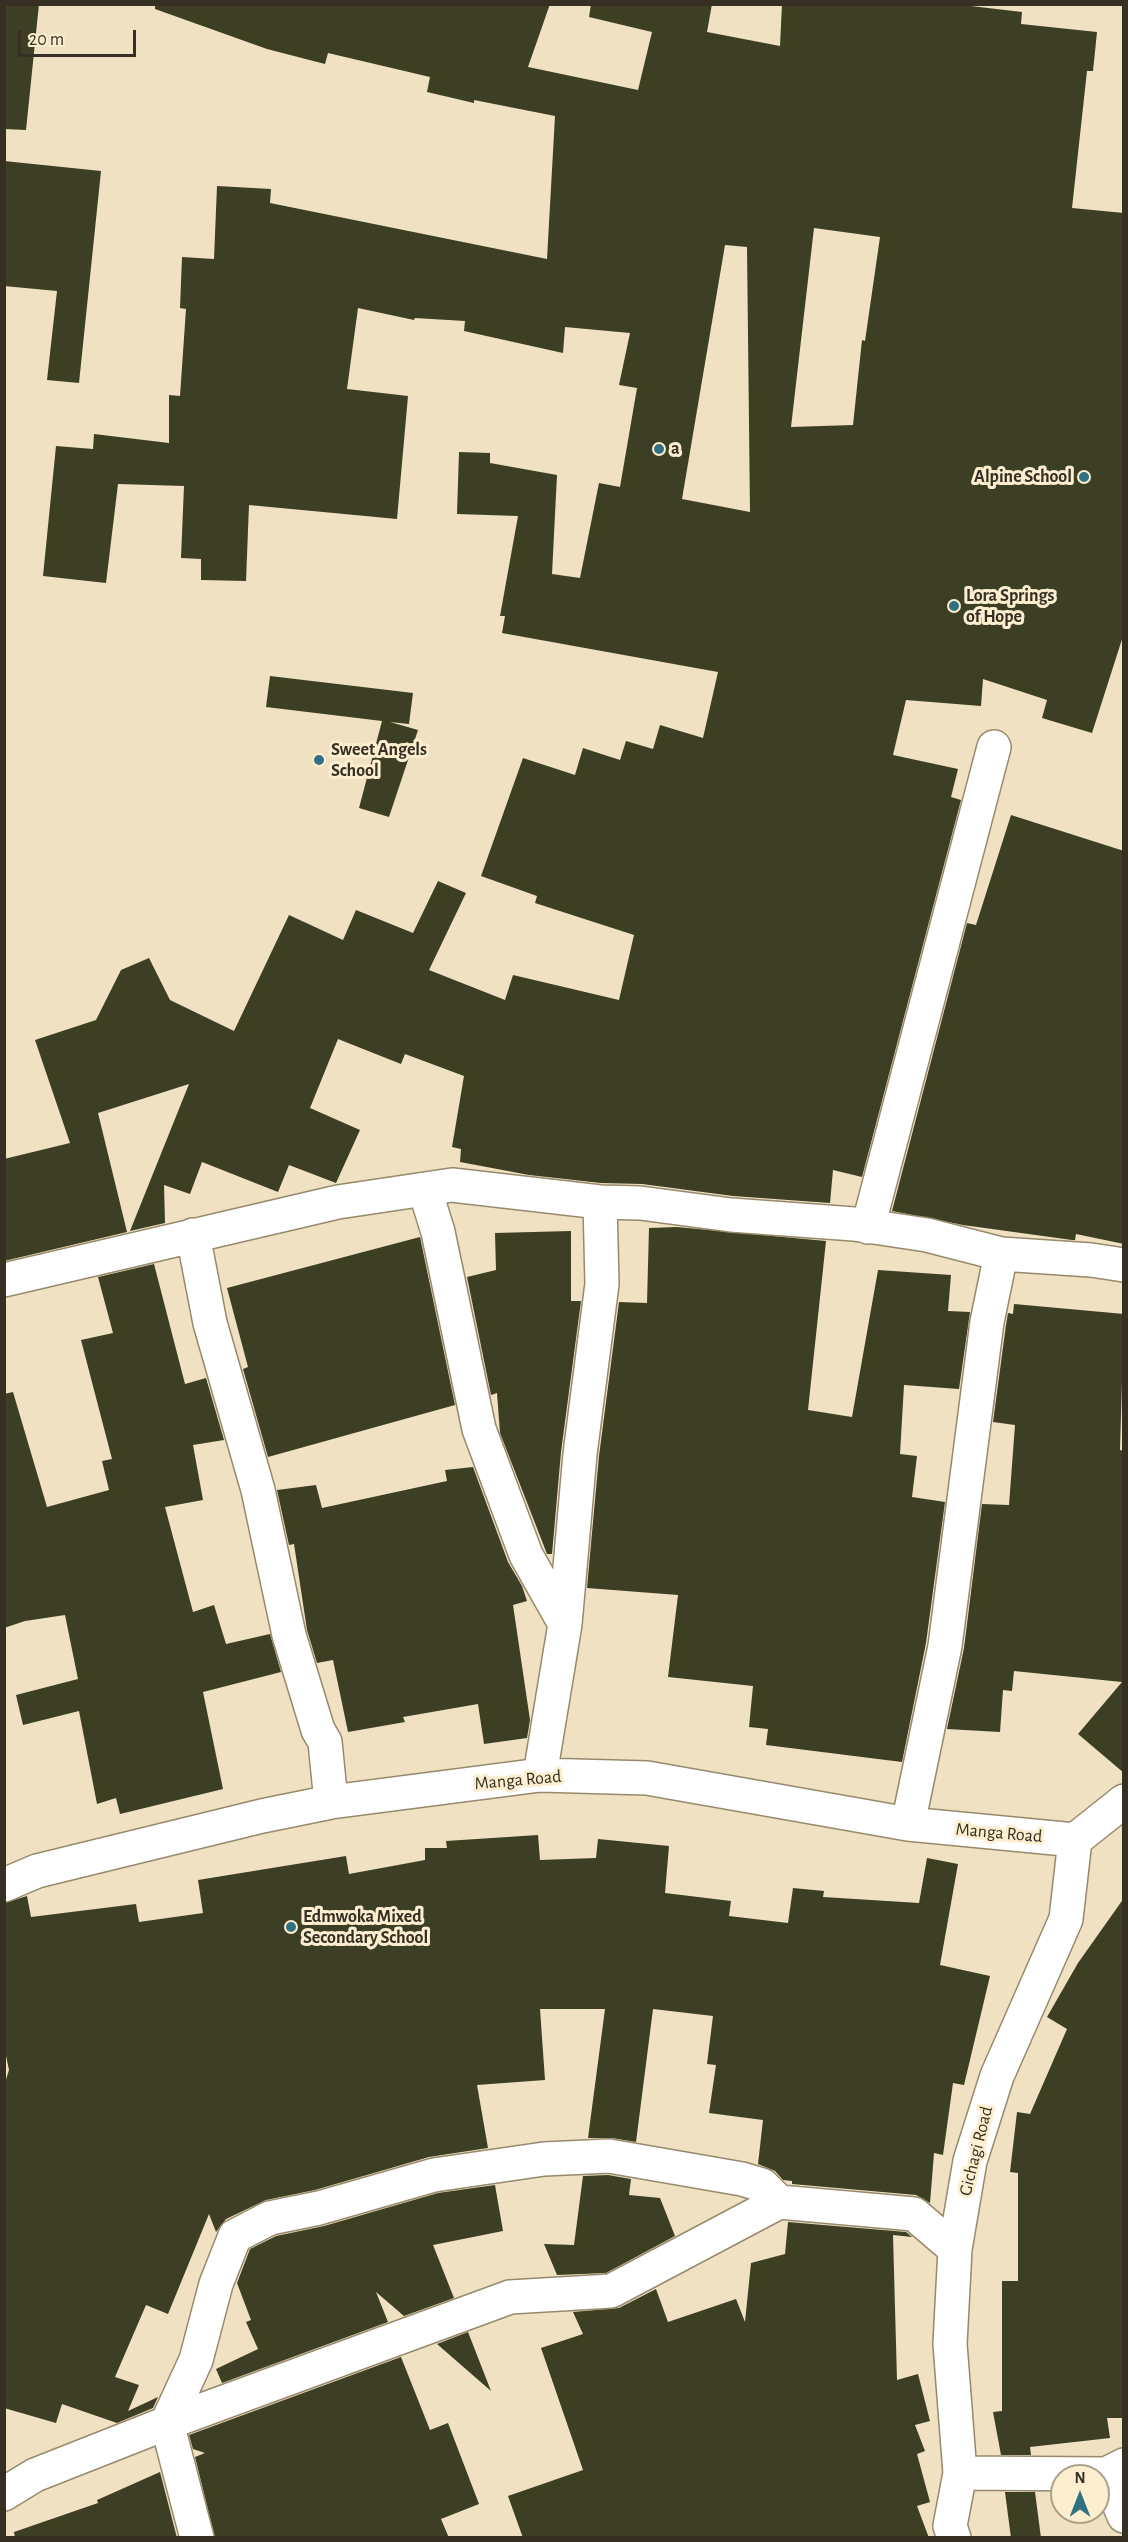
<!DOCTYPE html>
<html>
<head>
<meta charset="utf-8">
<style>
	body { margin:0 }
	#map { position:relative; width:1128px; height:2542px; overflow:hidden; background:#efe1c1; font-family:"Alegreya Sans",sans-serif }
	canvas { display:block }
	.frame { position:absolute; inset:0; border:6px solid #353023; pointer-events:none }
	.north { position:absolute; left:1050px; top:2464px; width:60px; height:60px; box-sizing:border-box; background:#fceece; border:2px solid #aca28a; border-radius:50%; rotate:0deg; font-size:16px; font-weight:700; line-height:24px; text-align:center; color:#353023 }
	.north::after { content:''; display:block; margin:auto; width:21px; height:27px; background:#307284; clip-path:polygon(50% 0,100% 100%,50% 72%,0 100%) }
	.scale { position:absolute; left:18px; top:30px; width:118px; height:27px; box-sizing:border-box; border:3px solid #353023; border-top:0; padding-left:8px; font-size:18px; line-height:21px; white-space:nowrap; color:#353023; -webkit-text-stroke:4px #fceece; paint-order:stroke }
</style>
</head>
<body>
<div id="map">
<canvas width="1128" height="2542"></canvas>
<div class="frame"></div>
<div class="north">N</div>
<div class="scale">20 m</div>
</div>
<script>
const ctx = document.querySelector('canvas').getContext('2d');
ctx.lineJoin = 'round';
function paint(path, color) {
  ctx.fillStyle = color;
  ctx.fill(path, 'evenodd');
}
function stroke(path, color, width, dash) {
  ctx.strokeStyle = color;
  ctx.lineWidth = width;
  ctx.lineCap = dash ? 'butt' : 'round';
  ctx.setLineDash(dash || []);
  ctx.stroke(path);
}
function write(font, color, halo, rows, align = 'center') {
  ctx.font = font + ' "Alegreya Sans",sans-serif';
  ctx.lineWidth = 6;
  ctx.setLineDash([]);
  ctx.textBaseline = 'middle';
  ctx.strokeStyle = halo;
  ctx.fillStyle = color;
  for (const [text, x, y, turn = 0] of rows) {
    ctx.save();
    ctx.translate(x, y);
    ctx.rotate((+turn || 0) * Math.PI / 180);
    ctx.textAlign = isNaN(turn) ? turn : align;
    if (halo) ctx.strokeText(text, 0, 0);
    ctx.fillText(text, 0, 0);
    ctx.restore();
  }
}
paint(new Path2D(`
	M4 4H39L26 130 4 129Z
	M155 4H550L528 67 638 90 652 32 589 17 591 4H712L707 32 780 46 782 4H954L1022 12 1021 24 1097 32 1093 71H1087L1072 208 1124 213V633L1092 733 1042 718 1047 700 983 679 981 706 906 700 893 755 958 769 951 797 961 800 862 1177 833 1170 830 1203 733 1196 642 1184 601 1183 529 1175 460 1162 461 1149 452 1147 464 1076 405 1054 401 1064 338 1039 310 1108 360 1130 336 1183 289 1165 278 1192 202 1162 190 1194 164 1185 165 1223 130 1231 189 1084 98 1113 127 1232 4 1261V1159L70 1143 35 1040 96 1020 121 970 149 958 170 1000 234 1031 289 915 343 940 356 910 413 933 438 881 466 893 429 970 505 1000 513 975 619 1000 634 935 535 903 537 896 481 876 523 758 575 775 583 748 620 760 626 741 653 749 660 725 703 738 718 672 502 633 505 616H500L518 516 457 514 459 452 490 453V463L557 475 552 574 580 578 599 483 620 487 637 388 619 385 630 333 565 327 563 353 464 331 465 321 415 318 414 320 358 308 347 389 408 396 397 519 249 505 246 581 201 580V559L181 558 184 486 118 484 106 583 43 576 56 446 93 449 94 434 169 443V395L180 396 186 309 180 308 182 257 214 259 217 186 271 189 270 203 547 259 555 116 474 100V103L427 92 430 77 328 53 325 64 267 49 155 9ZM814 228 880 237 865 341 862 340 853 425 791 427ZM725 245 747 247 750 512 682 499Z
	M4 161 101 171 79 383 47 380 57 291 4 286Z
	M270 676 413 693 409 724 390 722 418 730 389 817 359 808 382 721 266 707Z
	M1011 815 1124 851V1244L1076 1234 1075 1240H1072L963 1225 892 1211 967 923 976 925Z
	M677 1227 826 1241 808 1410 852 1417 878 1270 951 1275 948 1311 970 1312 959 1389 904 1385 900 1454 917 1456 912 1497 945 1502 926 1643 902 1762 766 1745 768 1729 749 1727 753 1686 668 1677 678 1595 587 1588 599 1456 619 1302 647 1303 649 1228Z
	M571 1231V1301H581L561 1452 552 1554H547L500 1433 497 1393 491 1395 467 1277 496 1270 495 1233Z
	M420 1237 455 1405 268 1457 243 1369 248 1367 227 1288Z
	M154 1264 185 1384 206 1378 224 1440 193 1445 203 1500 165 1507 193 1612 214 1605 226 1644 270 1634 281 1672 203 1692 223 1789 120 1814 116 1798 97 1804 79 1711 23 1725 16 1695 78 1679 65 1615 25 1621 4 1628V1394L13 1392 47 1507 109 1490 102 1461 112 1459 81 1340 113 1333 98 1277Z
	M1014 1304 1124 1314 1120 1450 1124 1451V1773L1078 1734 1122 1682 1014 1671 1012 1691 1003 1690 1000 1732 947 1729 964 1648 982 1504 1009 1505 1015 1425 993 1422 1006 1325 1008 1313 1013 1314Z
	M473 1467 508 1562 522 1586 527 1601 513 1605 530 1720 527 1738 484 1744 478 1704 403 1717 405 1722 348 1732 333 1660 317 1663 307 1630 294 1544 289 1545 277 1490 316 1485 322 1508 447 1481 445 1470Z
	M538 1835 540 1860 596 1858 598 1839 669 1846 665 1893 731 1901 729 1916 788 1923 793 1888 824 1891 823 1897 919 1903 927 1858 958 1864 940 1965 990 1976 964 2085 953 2083 943 2155 934 2153 930 2203 916 2195 792 2184V2181L783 2180 775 2171 758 2164 763 2120 709 2113 716 2065 707 2064 713 2016 653 2009 636 2142 612 2138H588L605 2009H540L545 2080 477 2085 488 2148 429 2157 315 2190 266 2200 226 2219 216 2232 209 2214 168 2314 146 2305 115 2377 139 2385 128 2411 158 2397 153 2408 117 2423 62 2404 56 2423 4 2408V2086L9 2070 4 2046V1903L27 1896 31 1917 136 1904 139 1922 203 1913 198 1880 346 1856 349 1874 425 1860V1848H447L446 1841Z
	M1124 1898V2418H1107L1110 2438 1030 2447 1031 2455H1001L993 2412 1002 2411V2281H1018V2173L1010 2172 1017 2112 1030 2114 1067 2029 1047 2017 1078 1963Z
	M608 2175 631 2179 629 2195 660 2198 675 2236 606 2273 557 2275 544 2244 574 2245 583 2176Z
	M495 2185 503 2231 433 2245 454 2298 404 2316 376 2292 388 2322 222 2383 216 2369 258 2349 246 2322 251 2320 237 2283 250 2249 276 2236 324 2226 438 2193Z
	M788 2222 906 2232 912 2237 893 2235 897 2380 918 2374 930 2421 915 2425 925 2451 917 2454 930 2502 917 2506 929 2538H523L508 2496 583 2470 541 2348 583 2334 573 2312 619 2308 656 2289 668 2322 736 2299 745 2322 751 2263 785 2254Z
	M468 2332 491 2391 437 2344Z
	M401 2357 430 2430 448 2423 479 2504 441 2519 449 2538H215L195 2457 205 2453 193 2449 189 2435Z
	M160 2472 177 2538H15L14 2532 98 2503 97 2500Z
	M1005 2492H1035L1041 2538H1011Z`), '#3c3f23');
const minor = new Path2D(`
	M425 1190 438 1232 479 1429 526 1555 565 1624 540 1775
	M868 1227 994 747
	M193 1235 210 1323 258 1490 289 1635 318 1730 325 1742 331 1802
	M4 1280 338 1202 452 1185 600 1202 640 1203 731 1215 854 1224 927 1235 1001 1254 1091 1260 1124 1265
	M565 1624 580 1454 602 1284 600 1202
	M908 1824 945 1646 987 1322 1001 1254
	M4 1885 37 1871 262 1816 331 1802 540 1775 647 1778 908 1824 1075 1840
	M960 2473 1106 2474 1124 2465
	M1106 2474 1124 2516
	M4 2494 35 2475 167 2423 510 2297 611 2291 779 2202
	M197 2538 167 2423 196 2360 216 2284 235 2236 270 2218 319 2208 434 2175 544 2159 609 2156 742 2179 762 2185 779 2202 914 2214 955 2249
	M954 2538 950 2526 960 2473 950 2344 955 2249 970 2161 997 2076 1066 1919 1075 1840 1124 1801`);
stroke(minor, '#978a6c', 36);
stroke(minor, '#fff', 33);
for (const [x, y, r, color] of [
	[659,449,6,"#307284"],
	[1084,477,6,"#307284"],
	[954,606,6,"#307284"],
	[319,760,6,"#307284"],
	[291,1927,6,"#307284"]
]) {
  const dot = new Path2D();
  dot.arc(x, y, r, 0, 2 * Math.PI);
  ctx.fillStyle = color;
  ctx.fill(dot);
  stroke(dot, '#fceece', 2);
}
write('bold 18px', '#353023', '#fceece', [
	["a",671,449],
	["Alpine School",1072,477,"right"],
	["Lora Springs",966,596],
	["of Hope",966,617],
	["Sweet Angels",331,750],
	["School",331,771],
	["Edmwoka Mixed",303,1917],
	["Secondary School",303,1938]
], 'left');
write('18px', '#353023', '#fceece', [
	["Manga Road",518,1780,-5],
	["Manga Road",999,1833,5],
	["Gichagi Road",976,2151,-76]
]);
</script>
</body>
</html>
